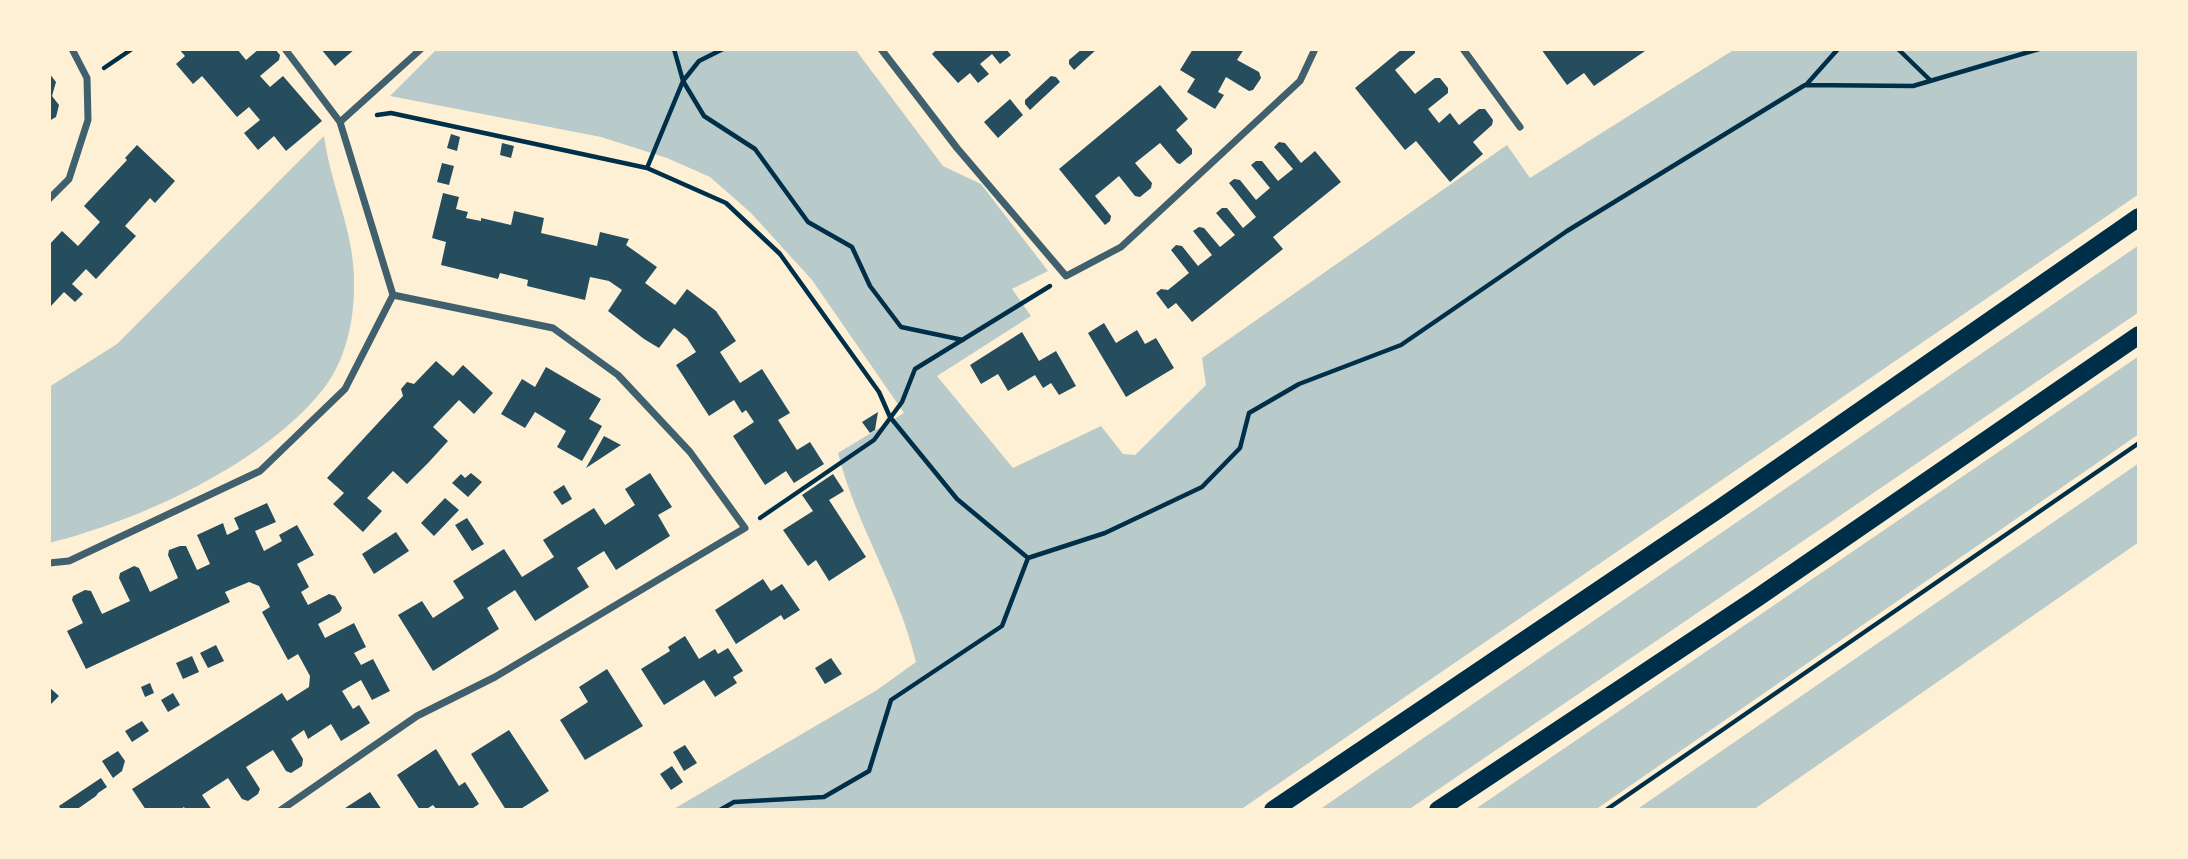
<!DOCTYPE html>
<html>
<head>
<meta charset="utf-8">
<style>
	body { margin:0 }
	#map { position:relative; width:2188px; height:859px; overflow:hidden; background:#fdf0d5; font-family:"Titillium Web",sans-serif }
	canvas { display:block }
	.frame { position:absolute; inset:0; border:51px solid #fdf0d5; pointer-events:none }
</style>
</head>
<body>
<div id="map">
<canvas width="2188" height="859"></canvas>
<div class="frame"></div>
</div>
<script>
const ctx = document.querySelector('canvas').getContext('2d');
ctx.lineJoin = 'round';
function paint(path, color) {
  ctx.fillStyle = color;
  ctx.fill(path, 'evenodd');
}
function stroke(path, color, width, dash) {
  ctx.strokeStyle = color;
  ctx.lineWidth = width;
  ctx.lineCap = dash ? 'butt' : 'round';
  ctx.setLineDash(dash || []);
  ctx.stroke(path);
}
paint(new Path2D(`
	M437 49H855L943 166 981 184 1048 271 1012 289 1031 316 937 376 1013 468 1101 426 1123 454 1135 455 1206 385 1202 358 1507 145 1530 178 1735 49H2139V194L1240 810H672L877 690 916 662C899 589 856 525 838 453L904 413 812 280 751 213 710 177 667 158 601 137 390 96Z
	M324 136C331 188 356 235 354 287 354 322 345 361 324 388 266 463 139 521 49 543V387L117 344Z
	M2139 245V312L1408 810H1319Z
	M2139 356V434L1595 810H1474Z
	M2139 463V542L1753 810H1636Z`), '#b9caca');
paint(new Path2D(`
	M179 49H237L246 60 259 49H275L280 55 279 60 260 76 270 87 283 76 322 121 286 151 274 136 258 150 244 133 260 120 249 107 237 117 202 76 193 84 176 64 185 56Z
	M321 49H355L335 66Z
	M937 49H1006L1011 55 1000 64 992 54 980 64 989 74 978 83 970 73 958 83 932 54Z
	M1082 49H1097L1074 70 1069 64V60Z
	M1193 49H1244L1237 60 1259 72 1261 78 1253 90 1249 91 1226 77 1218 92 1224 95 1215 109 1187 92 1195 79 1180 70Z
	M1402 49H1415V53L1395 70 1415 94 1435 78H1440L1448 88V93L1428 109 1439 123 1450 113 1459 125 1479 109H1485L1493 120 1492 125 1473 142 1483 154 1450 182 1416 141 1405 150 1355 88Z
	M1541 49H1643L1645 51 1594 86 1584 73 1567 85Z
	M49 73 56 82 52 96 59 105 56 117 49 121Z
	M1051 76 1056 77 1060 82 1030 110 1025 104V100Z
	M1160 85 1188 119 1176 130 1192 149V154L1180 164 1177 163 1160 143 1135 163 1152 183 1151 188 1140 197 1135 196 1119 176 1095 196 1111 216 1110 221 1105 225 1059 169Z
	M1010 99 1023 115 998 138 984 122Z
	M451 134 460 137 457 151 447 148Z
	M1279 142 1285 143 1301 163 1315 151 1341 182 1273 237 1283 249 1192 322 1176 303 1168 309 1156 293 1161 289 1168 290 1189 273 1171 250 1176 245 1182 246 1198 266 1212 255 1193 231 1199 227 1204 228 1220 247 1235 235 1216 213 1222 208H1227L1243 228 1256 217 1229 183 1234 179 1240 180 1256 200 1270 188 1251 165 1256 161H1262L1278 181 1293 169 1274 147Z
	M502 143 514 146 511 158 500 155Z
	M137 145 175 181 155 203 150 198 125 226 136 236 96 279 86 269 72 284 83 294 75 302 64 292 51 306 49 304V245L62 231 78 246 100 222 84 206 127 160 125 158Z
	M442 163 454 166 449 185 437 182Z
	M443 193 459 197 456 209 468 212 466 218 481 221V218L511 225 514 211 544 218 541 233 597 246 600 232 629 239 626 245 657 267 645 283 675 305 687 289 716 311 736 341 720 352 740 383 762 369 790 413 778 420 797 450 810 442 824 464 794 483 786 471 765 485 733 436 754 422 746 410 742 413 734 400 709 416 676 365 696 352 687 338 674 328 659 348 644 339 608 311 622 290 609 281 590 277 585 300 527 286 528 280 500 273 498 279 441 265 446 242 432 238Z
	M1104 323 1116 343 1137 330 1145 344 1156 338 1174 368 1126 397 1088 333Z
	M1022 332 1039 361 1056 351 1076 386 1059 395 1051 383 1043 388 1035 375 1008 391 998 374 981 384 970 365Z
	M436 361 453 376 463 365 493 393 474 414 459 400 433 427 448 441 429 462 407 484 393 471 367 498 382 511 363 532 333 504 344 493 327 478 403 396 401 389 407 382 414 384Z
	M546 367 601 399 589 419 602 426 582 461 557 447 566 431 535 412 525 428 501 414 522 379 535 387Z
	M878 412 875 430 870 433 862 422Z
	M604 436 621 445 586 468Z
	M471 473 482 482 468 497 452 483 461 474 465 478Z
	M650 473 672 507 658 515 670 536 616 570 604 551 577 568 589 587 535 621 515 590 487 608 499 629 433 671 398 615 422 601 433 618 464 598 453 581 504 549 522 577 554 557 543 540 594 508 605 525 635 505 625 489Z
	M833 474 844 491 829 500 866 557 829 581 816 560 808 566 783 530 813 511 802 495Z
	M564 485 572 499 562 505 553 492Z
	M445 498 459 510 434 536 421 523Z
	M267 503 276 522 255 531 264 551 282 541 279 535 297 525 314 555 297 564 309 587 301 592 308 605 329 594 335 596 342 608 340 612 318 624 325 638 354 623 366 647 354 653 361 665 373 659 390 691 372 700 361 680 342 691 353 709 359 705 370 723 341 741 331 724 308 739 304 730 291 739 303 759 302 766 291 773 286 771 273 750 246 767 260 789 258 794 248 801 242 799 228 778 202 795 212 810H186L184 807 179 810H146L132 789 282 693 287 701 309 687 310 676 298 654 288 660 262 612 270 607 259 586 249 582 225 592 230 602 86 669 67 631 83 623 72 600 73 596 85 590 91 591 102 614 130 601 119 578 120 573 134 566 139 568 150 592 178 578 168 555 169 550 180 546H186L197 570 210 564 197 535 223 523 227 535 239 529 234 518Z
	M467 518 484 544 472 551 455 525Z
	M396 532 409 551 374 574 362 554Z
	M763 579 771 591 782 584 800 610 784 620 781 615 736 644 715 610Z
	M685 636 699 659 715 649 718 654 728 648 743 671 733 677 737 683 715 697 704 680 664 705 641 669 670 651 668 647Z
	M216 645 224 661 208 668 200 653Z
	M192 656 199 672 183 679 176 663Z
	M831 658 842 674 825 684 815 668Z
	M607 669 643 726 585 760 560 720 588 702 579 687Z
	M150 683 154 693 145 697 141 687Z
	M49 687 59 696 49 706Z
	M173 693 180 705 168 712 161 700Z
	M142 721 149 731 132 742 125 731Z
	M509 730 549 791 519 810H506L471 754Z
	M685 745 697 763 684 771 673 752Z
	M436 749 459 786 465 782 479 804 470 810H437L433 805 425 810H420L397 775Z
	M118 751 125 761 122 771 113 778 102 761Z
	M672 766 683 782 671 790 660 774Z
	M101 778 107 787 98 793 96 796 76 810H61L59 806Z
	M370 792 382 810H342Z`), '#264d5e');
stroke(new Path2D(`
	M674 49 683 81 704 116 755 149 808 222 852 247 870 286 901 327 963 340
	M1898 49 1930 80
	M104 68 132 49
	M1806 85 1838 49
	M377 115 391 113 647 168 726 203 780 254 879 392 890 417 957 499 1028 558
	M647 168 683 81 699 61 723 49
	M760 518 874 440 902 402 915 369 1050 286
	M720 810 734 802 824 797 869 771 891 700 1002 626 1028 558 1105 533 1202 487 1240 448 1249 413 1299 384 1401 345 1567 231 1805 85 1913 86 2039 49
	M1606 810 2139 443`), '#003049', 4.5);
stroke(new Path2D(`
	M285 49 340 122
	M881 49 957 148 1066 276 1121 247 1300 81 1315 49
	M1463 49 1520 127
	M49 199 69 179 88 120 87 78 72 49
	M49 563 69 561 260 471 345 389 393 295 340 122 421 49
	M281 810 417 716 495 677 745 528 690 452 618 375 553 328 393 295`), '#3f606c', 7);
stroke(new Path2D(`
	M1273 810 1719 509 2139 217
	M1438 810 1757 598 2139 335`), '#003049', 18);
</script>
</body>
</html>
